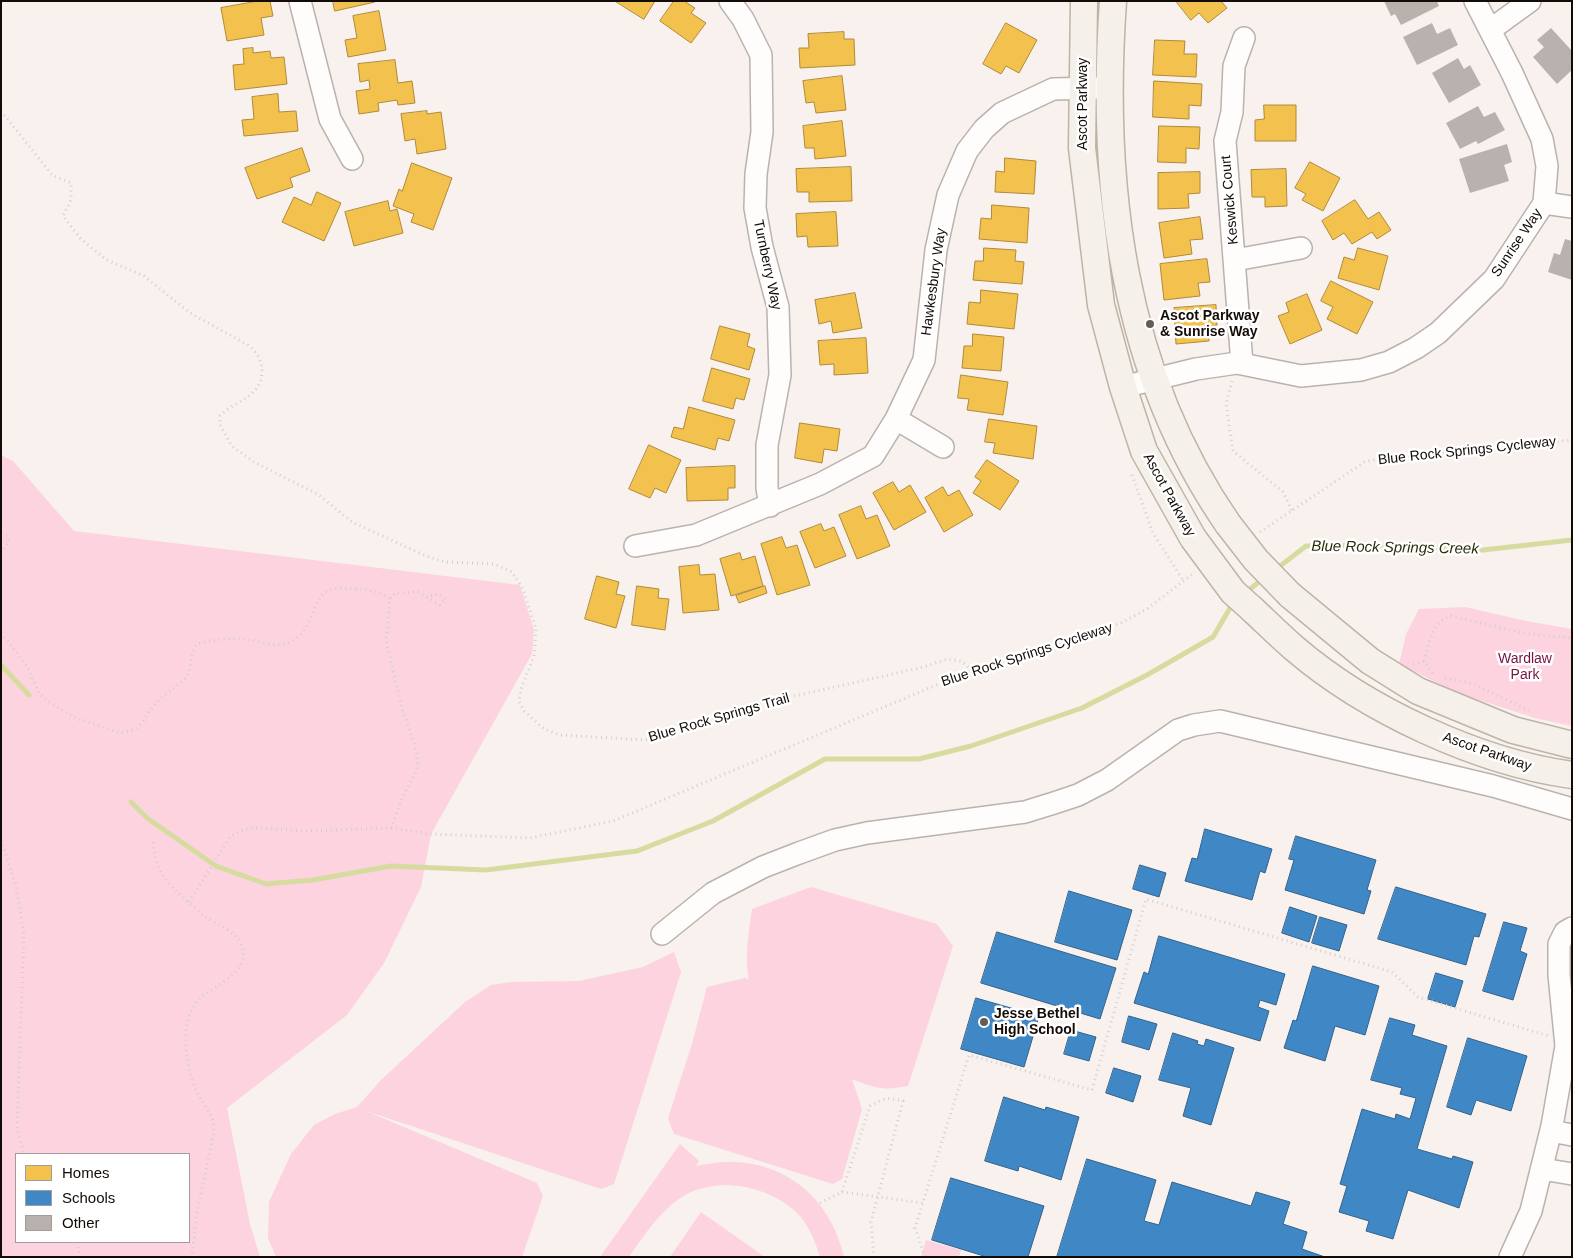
<!DOCTYPE html>
<html>
<head>
<meta charset="utf-8">
<style>
	body { margin:0 }
	#map { position:relative; width:1573px; height:1258px; overflow:hidden; background:#f9f1ed; font-family:Arial,sans-serif }
	canvas { display:block }
	.frame { position:absolute; inset:0; border:2px solid #130b06; pointer-events:none }
	.legend { position:absolute; left:15px; top:1153px; width:175px; height:90px; box-sizing:border-box; background:#fff; border:1px solid #a19d9b; margin:0; padding:6px 9px; list-style:none; font-size:15px; color:#130b06 }
	.legend li { display:flex; align-items:center; gap:10px; height:25px }
	.legend b { width:25px; border:1px solid #a19d9b }
</style>
</head>
<body>
<div id="map">
<canvas width="1573" height="1258"></canvas>
<div class="frame"></div>
<ul class="legend">
<li><b style="height:14px;background:#f2c14e"></b>Homes</li>
<li><b style="height:14px;background:#3f88c5"></b>Schools</li>
<li><b style="height:14px;background:#b9b1ae"></b>Other</li>
</ul>
</div>
<script>
const ctx = document.querySelector('canvas').getContext('2d');
ctx.lineJoin = 'round';
function paint(path, color) {
  ctx.fillStyle = color;
  ctx.fill(path, 'evenodd');
}
function stroke(path, color, width, dash) {
  ctx.strokeStyle = color;
  ctx.lineWidth = width;
  ctx.lineCap = dash ? 'butt' : 'round';
  ctx.setLineDash(dash || []);
  ctx.stroke(path);
}
function write(font, color, halo, rows, align = 'center') {
  ctx.font = font + ' Arial,sans-serif';
  ctx.lineWidth = 5;
  ctx.setLineDash([]);
  ctx.textBaseline = 'middle';
  ctx.strokeStyle = halo;
  ctx.fillStyle = color;
  for (const [text, x, y, turn = 0] of rows) {
    ctx.save();
    ctx.translate(x, y);
    ctx.rotate((+turn || 0) * Math.PI / 180);
    ctx.textAlign = isNaN(turn) ? turn : align;
    if (halo) ctx.strokeText(text, 0, 0);
    ctx.fillText(text, 0, 0);
    ctx.restore();
  }
}
paint(new Path2D(`
	M1 455 13 461 74 531 520 585 534 630 532 654 431 834 421 887 384 963 347 1015 227 1108 250 1224 260 1257H1ZM189 1154V1242H16V1154Z
	M1465 607 1526 621 1572 629V726L1535 718 1460 694 1399 664 1406 634 1419 609Z
	M811 887 937 924 953 946 908 1086C882 1091 875 1088 852 1079L862 1109 842 1179 833 1184 674 1134 668 1118 692 1044 707 987 745 978 749 980C744 957 749 932 752 909Z
	M674 952 681 972 614 1184 601 1189 366 1111 537 1183 543 1196 522 1257H276L268 1238 269 1202 291 1154 314 1125 335 1114 357 1107 381 1080 465 1002 491 985 511 982 579 981 643 967Z
	M680 1144 699 1161 696 1166C708 1164 722 1161 734 1162 791 1164 832 1203 844 1257H820C815 1241 809 1225 797 1213 770 1187 724 1177 689 1193 664 1205 645 1234 629 1257H600Z
	M701 1212 765 1257H670Z
	M926 1240 961 1250 959 1257H921Z`), '#fcd3de');
const homes = new Path2D(`
	M258 1H270L273 16 261 18 264 35 227 41 221 8Z
	M333 1H375V2L335 11Z
	M615 1H655L644 19Z
	M674 1H684L695 8 691 13 706 23 691 43 660 21Z
	M1176 1H1221L1227 8 1208 23 1199 13 1191 20Z
	M379 11 386 50 348 57 345 40 357 38 353 16Z
	M1006 23 1037 40 1019 73 1006 66 1001 74 983 64Z
	M844 32V39H854L855 65 800 68 799 48H809L808 34Z
	M1155 40 1185 41 1184 54H1197L1196 77 1153 75Z
	M253 48V53L270 51 271 58 284 57 287 84 235 90 233 65 244 64 243 49Z
	M395 60 398 83 412 81 415 103 398 105 397 100 378 103 379 111 359 114 356 91 370 89 369 80 360 82 358 64Z
	M842 76 846 110 816 113 814 102 806 103 803 81Z
	M1154 81 1202 84 1201 106 1189 105V119L1153 117Z
	M278 94 279 112 296 111 298 131 244 136 242 120 254 119 252 97Z
	M1264 105H1296V141H1255V120L1264 119Z
	M427 111V114L441 112 446 149 417 154 415 139 405 141 401 114Z
	M842 121 846 156 815 159 814 148H805L803 126Z
	M1159 126 1200 127 1199 149 1186 148V163L1158 162Z
	M302 148 310 171 290 178 293 187 257 199 245 168Z
	M1005 158 1036 161 1034 194 995 192 996 171 1004 172Z
	M1310 162 1340 178 1323 211 1302 200 1306 194 1295 188Z
	M412 163 452 178 433 230 411 222 414 214 393 206 399 189 402 191Z
	M851 167 852 201 809 202V192H797L796 169Z
	M1286 169 1287 206 1265 207V197H1252L1251 170Z
	M1200 172V193L1188 194 1189 208 1158 209V173Z
	M317 192 341 203 324 241 282 222 294 197 311 205Z
	M1355 200 1368 219 1379 212 1391 230 1377 239 1372 232 1352 244 1344 233 1333 240 1322 221Z
	M388 201 390 211 397 209 403 233 354 246 345 212Z
	M992 205 1029 208 1027 243 979 239 981 218 991 219Z
	M836 212 838 246 808 247 807 236 797 237 796 214Z
	M1200 217 1203 239 1190 240 1192 254 1164 258 1159 223Z
	M984 248 1016 250 1015 261 1024 262 1022 284 973 280 975 261H983Z
	M1358 248 1388 256 1379 290 1338 278 1344 257 1354 260Z
	M1207 259 1210 282 1198 283 1200 296 1164 300 1160 264Z
	M1331 281 1373 302 1357 334 1327 319 1333 307 1321 301Z
	M981 290 1018 294 1014 329 967 324 969 302 980 303Z
	M855 293 862 328 833 333 831 321 819 324 815 300Z
	M1307 294 1322 330 1290 344 1278 316 1289 312 1286 303Z
	M1216 305 1217 325 1208 326 1209 341 1176 344 1174 308Z
	M720 326 750 334 747 346 755 349 749 370 711 359Z
	M973 334 1004 337 1001 371 962 368 964 346H972Z
	M866 338 868 373 834 375V364L820 365 818 341Z
	M712 368 750 379 744 400 736 398 733 409 703 401Z
	M961 375 1008 382 1003 415 967 410 969 399 958 398Z
	M689 407 735 420 729 441 718 438 715 450 671 437 674 427 683 429Z
	M989 419 1037 426 1033 459 993 453 995 443 985 442Z
	M800 423 840 429 837 451 824 449 822 463 795 458Z
	M649 445 681 460 666 493 655 488 650 498 629 489Z
	M987 460 1019 481 1000 510 973 493 981 481 975 477Z
	M735 466V488H728V500L687 501 686 468Z
	M893 482 899 492 910 485 926 512 894 530 873 493Z
	M943 487 948 496 959 490 973 515 944 532 925 498Z
	M861 506 866 519 877 515 890 546 857 559 839 515Z
	M821 524 824 531 834 527 846 556 815 568 800 532Z
	M782 537 786 548 797 545 810 585 777 595 761 544Z
	M740 553 742 560 755 556 763 586 731 596 720 559Z
	M699 565 700 575 715 574 719 610 683 613 679 567Z
	M597 576 619 582 616 594 625 596 616 628 585 619Z
	M637 586 659 589 658 598 669 599 665 630 632 625Z
	M765 586 767 593 739 603 736 596Z`);
paint(homes, '#f2c14e');
stroke(homes, '#af8a38', 1);
const schools = new Path2D(`
	M1205 829 1272 849 1265 873 1260 871 1252 900 1185 881 1192 858 1197 859Z
	M1296 836 1376 860 1367 890 1371 891 1364 914 1285 890 1294 860 1289 859Z
	M1140 865 1166 873 1159 897 1133 889Z
	M1396 887 1486 914 1479 937 1474 936 1466 965 1378 939Z
	M1069 891 1132 910 1117 960 1055 942Z
	M1290 907 1317 916 1309 942 1282 933Z
	M1320 917 1347 925 1339 951 1312 943Z
	M1504 922 1527 928 1520 951 1527 954 1513 1000 1483 991Z
	M997 932 1116 968 1100 1019 981 983Z
	M1159 936 1285 974 1276 1005 1260 1000 1258 1007 1269 1011 1260 1041 1134 1003 1144 972 1148 974Z
	M1313 966 1379 986 1365 1035 1335 1026 1325 1061 1284 1048 1293 1020 1296 1021Z
	M1436 973 1463 981 1455 1007 1428 999Z
	M976 998 1039 1016 1024 1067 961 1049Z
	M1129 1016 1157 1024 1149 1050 1122 1042Z
	M1390 1018 1415 1025 1412 1035 1447 1046 1417 1149 1452 1159 1453 1156 1473 1162 1459 1208 1408 1190 1393 1239 1366 1231 1369 1221 1339 1212 1347 1186 1340 1184 1362 1109 1395 1119 1396 1114 1410 1119 1416 1098 1400 1094 1402 1088 1371 1080Z
	M1071 1030 1096 1037 1089 1061 1064 1054Z
	M1173 1033 1198 1041 1197 1044 1204 1046 1206 1039 1234 1048 1211 1125 1183 1116 1191 1088 1159 1080Z
	M1468 1038 1527 1056 1511 1111 1476 1100 1471 1115 1447 1107Z
	M1114 1068 1141 1076 1133 1102 1106 1093Z
	M1004 1097 1045 1110 1046 1107 1079 1117 1061 1180 1019 1166 1018 1171 985 1161Z
	M1087 1159 1156 1180 1144 1221 1159 1225 1172 1182 1251 1206 1256 1192 1290 1202 1283 1224 1307 1232 1302 1249 1325 1257H1057Z
	M951 1178 1044 1206 1028 1257H987L932 1240Z`);
paint(schools, '#3f88c5');
stroke(schools, '#32628c', 1);
stroke(new Path2D(`
	M1275 570 1306 546 1391 545 1483 550 1572 540
	M1245 593 1264 578
	M1 665 29 695
	M131 802 147 818 216 866 266 884 313 880 391 866 486 870 637 851 713 821 825 759H919L971 746 1082 708 1147 675 1213 637 1233 603`), '#d6dca0', 5);
paint(new Path2D(`
	M1384 1H1437L1439 6 1401 25 1395 14 1391 16Z
	M1432 23 1437 34 1450 28 1458 45 1417 65 1403 37Z
	M1551 28 1572 51V70L1557 84 1533 57 1544 47 1537 40Z
	M1458 58 1464 69 1470 65 1481 85 1449 103 1432 73Z
	M1478 106 1484 117 1495 112 1505 130 1478 144 1476 141 1460 149 1446 123Z
	M1507 144 1512 162 1504 165 1509 181 1470 193 1459 159Z
	M1565 239 1572 241V280L1548 272 1554 253 1560 255Z`), '#b9b1ae');
const minor = new Path2D(`
	M300 1 330 119 352 159
	M730 1 743 19 761 55 762 132 756 174 755 208 762 247 778 307 780 375 767 445V488L770 506
	M1490 30 1530 1
	M1544 203 1572 207
	M1235 260 1301 248
	M1242 364 1225 141 1232 112 1234 66 1244 38
	M1123 387 1196 369 1237 363 1301 376 1361 370 1389 362 1416 348 1438 333 1494 279 1544 203 1547 166 1542 139 1512 73 1475 1
	M896 419 943 447
	M635 546 696 535 820 484 873 456 896 419 924 360 936 250 948 195 967 151 984 129 1002 113 1053 89 1099 88
	M662 934 713 893 763 867 799 853 835 840 867 833 1025 812 1054 803 1078 795 1107 780 1178 730 1194 725 1220 721 1493 786 1572 809
	M1551 1131 1572 1135
	M1542 1169 1572 1174
	M1510 1257 1531 1211 1552 1126 1566 1046 1559 975V944L1565 932 1572 928`);
const major = new Path2D(`
	M1084 1 1082 148 1101 305 1123 387 1144 451 1193 538
	M1113 1C1100 184 1122 371 1228 524
	M1290 595 1370 661 1418 691 1513 730 1572 745
	M1252 609C1266 622 1279 635 1294 648 1366 710 1478 762 1572 775`);
stroke(minor, '#bab2ae', 24);
stroke(major, '#bdb4a7', 29);
stroke(new Path2D(`
	M1 111 52 175 71 183V200L63 216 80 238 105 259 144 276 190 313 248 345C257 353 262 359 262 372 261 398 235 400 220 416V425L232 446 254 462 319 495 352 522 426 556 445 562 494 564 512 572 523 589 536 629 534 656 521 689 519 702 524 711 544 729 560 735 644 740 671 735 754 705 920 668 948 659 961 661 972 670
	M1232 381 1226 404 1233 451 1283 492 1292 511
	M1132 475 1153 533 1183 580
	M1260 532 1366 461 1572 440
	M1 535 7 536 9 542 2 551
	M1 550V582
	M1 633 27 666 39 693 46 700 73 717 120 733 134 730 143 722 149 711 160 699 184 680 189 673 192 655 197 644C215 639 233 637 251 640 261 642 272 646 282 644 317 638 308 597 330 590 339 587 348 589 357 589 369 590 380 591 390 599
	M1413 664 1424 661
	M1433 673 1424 661C1430 642 1431 622 1451 616L1529 634 1572 638
	M1445 678 1471 683 1532 712
	M391 828 431 834 530 838 613 821 972 670 1046 649 1121 623 1147 609 1195 572
	M1 840 16 886 24 935 17 1128 24 1154
	M153 842C157 874 165 881 188 902 194 906 199 913 205 917 217 924 235 931 241 944 253 970 217 985 201 997 196 1001 192 1009 189 1016 182 1036 187 1071 196 1090 204 1107 213 1111 214 1131L196 1218 192 1257
	M189 902 230 837 245 829 258 828 308 831 391 828 403 796 416 772 418 763 415 746 402 708 386 640 390 599 395 593 418 592 440 605 446 599 439 594 427 597
	M842 1192 923 1203
	M820 1203 842 1192 870 1106 887 1098 903 1101 871 1222 874 1257
	M77 1242 80 1257
	M925 1257 915 1228 969 1055 1092 1090 1146 899 1392 972 1418 997 1549 1036`), '#d2cfce', 3, [1, 4]);
stroke(minor, '#fefdfc', 21);
stroke(major, '#f5f0ea', 26);
const majorBridge = new Path2D(`
	M1228 524 1256 560 1290 595
	M1193 538 1233 592 1252 609`);
stroke(majorBridge, '#bdb4a7', 29, []);
stroke(majorBridge, '#f5f0ea', 26);
for (const [x, y, r, color] of [
	[1150,324,5,"#645c57"],
	[984,1022,5,"#645c57"]
]) {
  const dot = new Path2D();
  dot.arc(x, y, r, 0, 2 * Math.PI);
  ctx.fillStyle = color;
  ctx.fill(dot);
  stroke(dot, '#fff', 2);
}
write('14px', '#130b06', '#fff', [
	["Ascot Parkway",1083,104,-90],
	["Keswick Court",1230,200,-95],
	["Sunrise Way",1517,243,-56],
	["Turnberry Way",767,265,78],
	["Hawkesbury Way",934,282,-82],
	["Blue Rock Springs Cycleway",1467,451,-6],
	["Ascot Parkway",1169,495,61],
	["Blue Rock Springs Cycleway",1027,655,-18],
	["Blue Rock Springs Trail",719,718,-16],
	["Ascot Parkway",1487,752,19]
]);
write('bold 14px', '#130b06', '#fff', [
	["Ascot Parkway",1160,316],
	["& Sunrise Way",1160,332],
	["Jesse Bethel",994,1014],
	["High School",994,1030]
], 'left');
write('14px', '#761343', '#fff', [
	["Wardlaw",1525,659],
	["Park",1525,675]
]);
write('italic 15px', '#2a2f0a', '#fff', [
	["Blue Rock Springs Creek",1395,548,1]
]);
</script>
</body>
</html>
